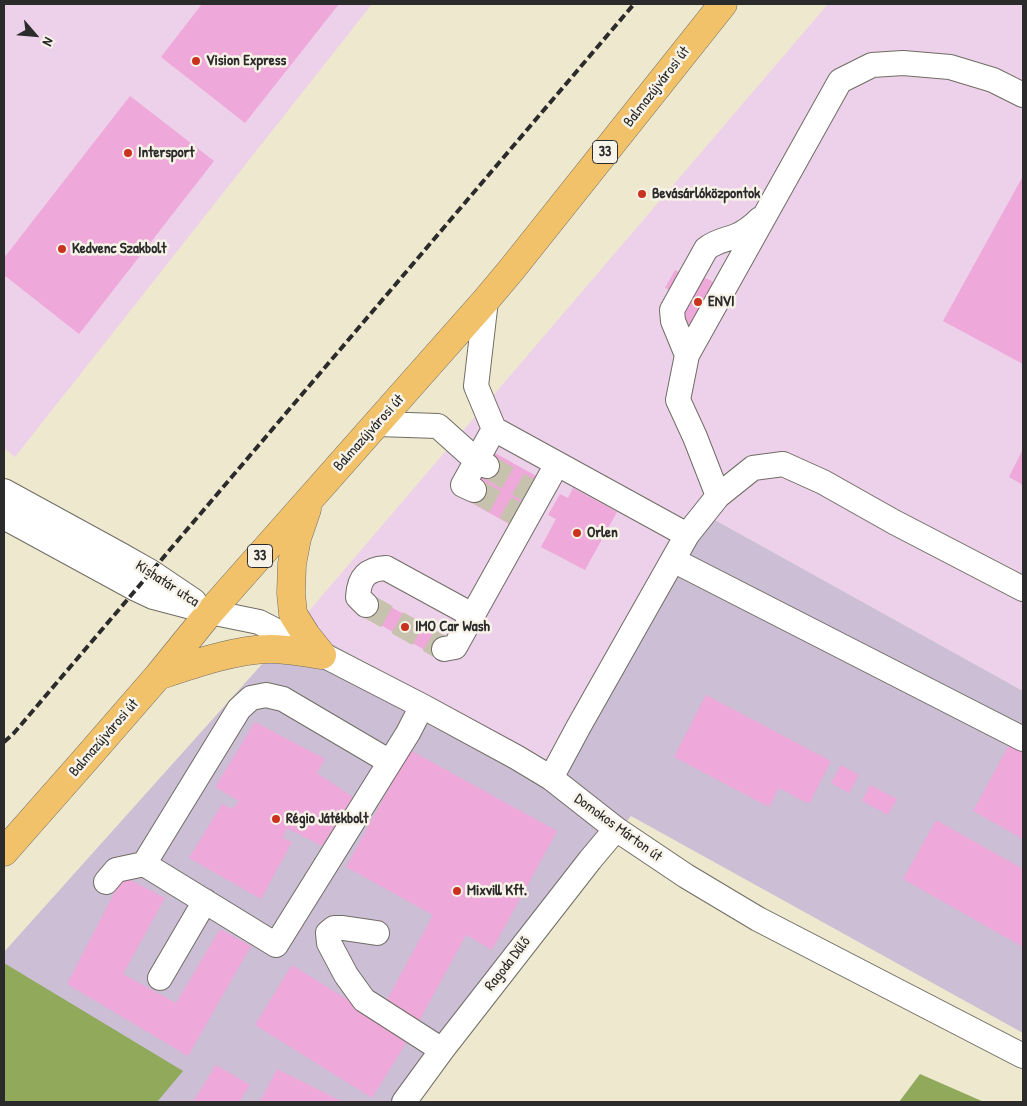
<!DOCTYPE html>
<html>
<head>
<meta charset="utf-8">
<style>
	body { margin:0 }
	#map { position:relative; width:1027px; height:1106px; overflow:hidden; background:#eee8cf; font-family:"Patrick Hand",sans-serif }
	canvas { display:block }
	.frame { position:absolute; inset:0; border:5px solid #2b2b2b; pointer-events:none }
	.north { position:absolute; left:10px; top:10px; width:50px; height:50px; -webkit-text-stroke:4px #f7f3e8; paint-order:stroke; rotate:117deg; font-size:14px; font-weight:700; line-height:20px; text-align:center; color:#2b2b2b }
	.north::after { content:''; display:block; margin:auto; width:18px; height:22px; background:#2b2b2b; clip-path:polygon(50% 0,100% 100%,50% 72%,0 100%) }
</style>
</head>
<body>
<div id="map">
<canvas width="1027" height="1106"></canvas>
<div class="frame"></div>
<div class="north">N</div>
</div>
<script>
const ctx = document.querySelector('canvas').getContext('2d');
ctx.lineJoin = 'round';
function paint(path, color) {
  ctx.fillStyle = color;
  ctx.fill(path, 'evenodd');
}
function stroke(path, color, width, dash) {
  ctx.strokeStyle = color;
  ctx.lineWidth = width;
  ctx.lineCap = dash ? 'butt' : 'round';
  ctx.setLineDash(dash || []);
  ctx.stroke(path);
}
function write(font, color, halo, rows, align = 'center') {
  ctx.font = font + ' "Patrick Hand",sans-serif';
  ctx.lineWidth = 5;
  ctx.setLineDash([]);
  ctx.textBaseline = 'middle';
  ctx.strokeStyle = halo;
  ctx.fillStyle = color;
  for (const [text, x, y, turn = 0] of rows) {
    ctx.save();
    ctx.translate(x, y);
    ctx.rotate((+turn || 0) * Math.PI / 180);
    ctx.textAlign = isNaN(turn) ? turn : align;
    if (halo) ctx.strokeText(text, 0, 0);
    ctx.fillText(text, 0, 0);
    ctx.restore();
  }
}
paint(new Path2D(`
	M4 4H372L15 457 4 448Z
	M828 4H1023V691L695 509 550 762 297 625Z`), '#edd0e9');
paint(new Path2D(`
	M695 509 1023 691V1033L631 816 408 1102H4V952L297 625 550 762Z`), '#ccbed4');
paint(new Path2D(`
	M4 963 183 1071 157 1102H4Z
	M920 1074 984 1102H899Z`), '#90a95a');
paint(new Path2D(`
	M202 4H339L245 123 161 57Z
	M130 96 214 161 79 334 4 275V258Z
	M1023 176V364L943 321Z
	M675 270 683 274 674 292 665 288Z
	M704 278 710 280 715 284 692 326 686 324 681 320 698 280Z
	M1023 449V485L1009 477Z
	M495 453 538 477 511 525 468 501Z
	M573 488 617 512 585 570 541 547 556 519 548 515 560 494 568 498Z
	M371 596 449 639 439 658 361 614Z
	M706 695 831 761 809 804 779 788 769 807 674 757Z
	M255 722 325 759 317 773 353 797 322 846 287 828 283 838 292 842 261 899 189 858 222 804 232 809 239 801 215 787Z
	M1009 745 1023 752V839L973 811Z
	M410 750 557 831 492 950 466 935 417 1025 383 1007 433 915 346 867Z
	M841 765 859 775 849 793 831 783Z
	M870 785 897 799 888 815 862 801Z
	M936 820 1023 869V947L903 879Z
	M123 876 165 898 123 974 176 1003 220 929 251 946 188 1056 67 984Z
	M292 965 409 1038 372 1098 255 1025Z
	M216 1065 250 1085 239 1102H193Z
	M277 1069 343 1102H260Z`), '#eea8d9');
stroke(new Path2D(`
	M487 466 530 491
	M474 490 517 514
	M366 605 444 649`), '#c7c2ae', 24, [24, 12]);
const minor = new Path2D(`
	M486 300 476 386 494 429 687 535
	M687 355 673 321 672 310 706 249C715 241 726 240 736 236 746 232 753 226 760 219
	M377 424 438 426 477 461 487 466
	M474 490 463 485 494 429
	M4 491 121 555 151 572 194 601
	M718 496 695 437 678 400 687 355 840 81 872 65 903 63 950 67 993 80 1023 95
	M4 517 136 589 153 597 210 612 259 622 422 706 516 757 551 778 616 829 686 876 758 919 1023 1056
	M673 560 1023 739
	M366 605 358 597C359 577 367 569 386 568L472 615
	M444 649 455 647 557 464
	M390 762 283 699 266 695 251 698 239 709 144 864 276 945 408 733 422 706
	M551 778 579 726 687 535 718 496 753 468 783 464 823 482 894 522 1023 589
	M106 882 116 870 144 864
	M377 933 343 928H334L328 933 329 943 346 975 364 1000 442 1050
	M160 978 205 901
	M404 1102 442 1050 590 860 616 829`);
const major = new Path2D(`
	M307 509 297 538 292 564 291 593 293 614 306 635 322 655
	M158 676C191 665 233 650 268 649 284 648 306 653 322 655
	M4 852 85 760 158 676 210 612 486 300 512 269 723 4`);
stroke(minor, '#6f6d64', 26);
stroke(major, '#6f6d64', 29);
stroke(minor, '#fff', 24);
stroke(major, '#f2c26a', 28);
stroke(new Path2D(`
	M4 742 14 733 634 4`), '#2b2b2b', 4, [8, 4]);
for (const [x, y, r, color] of [
	[196,61,5,"#c8321e"],
	[128,153,5,"#c8321e"],
	[642,194,5,"#c8321e"],
	[62,249,5,"#c8321e"],
	[698,302,5,"#c8321e"],
	[577,533,5,"#c8321e"],
	[405,627,5,"#c8321e"],
	[276,819,5,"#c8321e"],
	[457,891,5,"#c8321e"]
]) {
  const dot = new Path2D();
  dot.arc(x, y, r, 0, 2 * Math.PI);
  ctx.fillStyle = color;
  ctx.fill(dot);
  stroke(dot, '#f7f3e8', 2);
}
for (const [x, y, w] of [
	[605,152,25],
	[260,556,25]
]) {
  const box = new Path2D();
  box.roundRect(x - w / 2, y - 11.5, w, 23, 4);
  ctx.fillStyle = '#f7f3e8';
  ctx.fill(box);
  stroke(box, '#2b2b2b', 1);
}
write('bold 14px', '#2b2b2b', null, [
	["33",605,152],
	["33",260,556]
]);
write('bold 15px', '#2b2b2b', '#f7f3e8', [
	["Vision Express",206,61],
	["Intersport",138,153],
	["Bevásárlóközpontok",652,194],
	["Kedvenc Szakbolt",72,249],
	["ENVI",708,302],
	["Orlen",587,533],
	["IMO Car Wash",415,627],
	["Régio Játékbolt",286,819],
	["Mixvill Kft.",467,891]
], 'left');
write('15px', '#2b2b2b', '#f7f3e8', [
	["Balmazújvárosi út",657,87,-52],
	["Balmazújvárosi út",369,433,-48],
	["Kishatár utca",167,584,33],
	["Balmazújvárosi út",104,738,-49],
	["Domokos Márton út",618,828,36],
	["Ragoda Dűlő",508,964,-52]
]);
</script>
</body>
</html>
